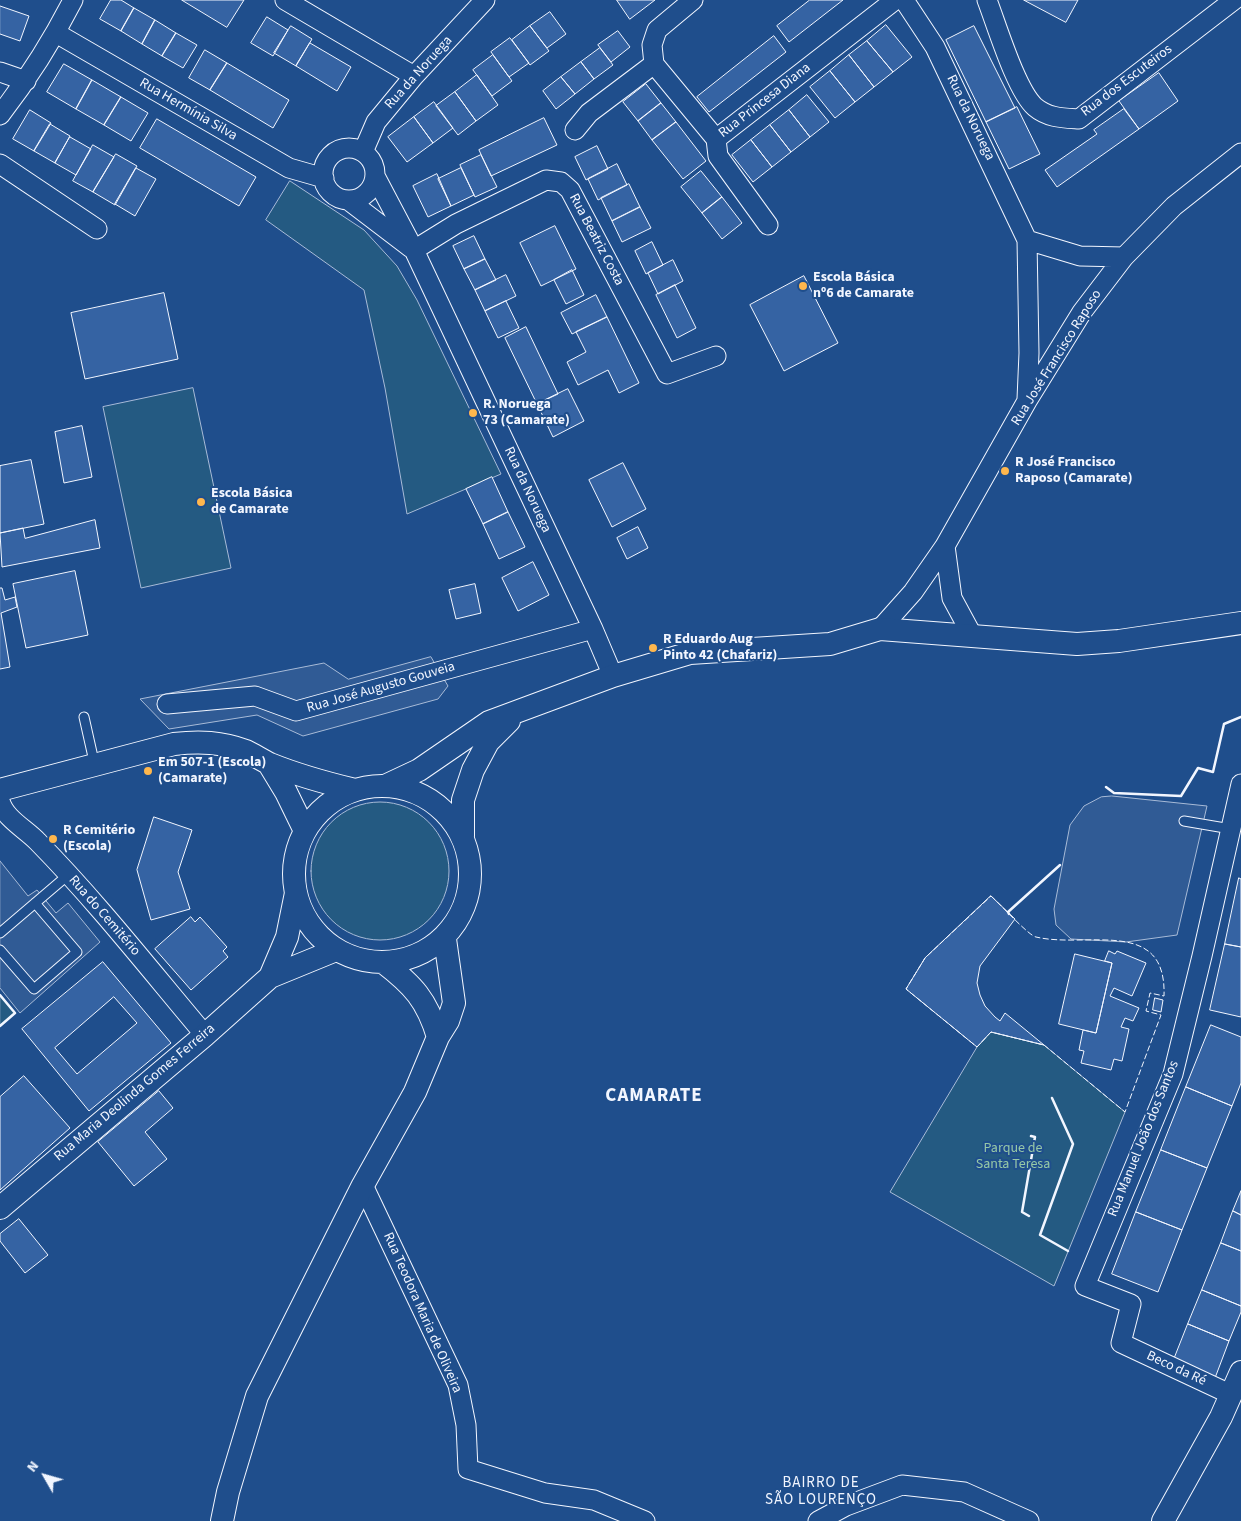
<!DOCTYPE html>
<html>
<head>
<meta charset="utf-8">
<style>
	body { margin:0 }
	#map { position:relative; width:1241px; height:1521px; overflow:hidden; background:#1f4e8c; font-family:"Source Sans 3",sans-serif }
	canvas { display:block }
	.north { position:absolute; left:20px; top:1451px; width:50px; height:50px; -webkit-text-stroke:4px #1f4e8c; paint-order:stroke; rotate:308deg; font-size:14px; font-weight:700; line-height:20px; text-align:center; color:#f2f6ff }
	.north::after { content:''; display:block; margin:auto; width:18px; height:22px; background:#f2f6ff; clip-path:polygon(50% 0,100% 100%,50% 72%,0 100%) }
</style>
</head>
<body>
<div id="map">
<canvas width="1241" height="1521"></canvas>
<div class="north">N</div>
</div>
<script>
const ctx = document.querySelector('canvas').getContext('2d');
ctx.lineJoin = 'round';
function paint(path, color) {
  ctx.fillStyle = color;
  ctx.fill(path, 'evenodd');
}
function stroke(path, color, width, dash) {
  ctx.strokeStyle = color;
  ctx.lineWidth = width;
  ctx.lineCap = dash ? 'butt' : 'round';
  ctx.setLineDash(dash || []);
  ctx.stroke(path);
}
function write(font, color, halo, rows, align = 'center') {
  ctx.font = font + ' "Source Sans 3",sans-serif';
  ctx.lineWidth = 4;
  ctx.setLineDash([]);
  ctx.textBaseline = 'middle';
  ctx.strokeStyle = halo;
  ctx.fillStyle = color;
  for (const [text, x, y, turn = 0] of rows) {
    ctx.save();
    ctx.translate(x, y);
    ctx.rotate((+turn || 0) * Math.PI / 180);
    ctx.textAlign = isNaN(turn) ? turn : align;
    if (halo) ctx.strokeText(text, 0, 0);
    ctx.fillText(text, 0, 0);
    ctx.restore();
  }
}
const green = new Path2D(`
	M290 181 364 230 397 266 417 300 501 474 407 514 385 388 364 290 266 220Z
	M193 388 231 568 141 588 103 407Z
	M311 871a69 69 0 1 1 138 0a69 69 0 1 1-138 0Z
	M0 995 15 1013 0 1026Z
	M991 1032 1044 1045 1125 1112 1054 1286 890 1192 977 1047Z`);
paint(green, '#245a82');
stroke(green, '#a8bbd7', 1);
const parking = new Path2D(`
	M431 657 448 686 438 699 303 736 257 715 169 729 140 699 324 663 348 679Z
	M1112 796 1207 806 1177 935 1126 942 1071 939 1056 925 1054 909 1070 825 1084 806 1101 797Z
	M0 861 28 896 37 890 56 913 68 903 100 942 20 1013 0 988Z`);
paint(parking, '#305b95');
stroke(parking, '#a8bbd7', 1);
const building = new Path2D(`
	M111 0H121L134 8 121 31 100 19Z
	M182 0H244L227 27Z
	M617 0H655L630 19Z
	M810 0H843L789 42 777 26Z
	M1024 0H1078L1066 22Z
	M0 6 29 16 20 41 0 34Z
	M134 8 155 20 142 44 121 31Z
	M550 12 566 34 547 48 530 26Z
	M267 17 288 30 273 56 251 43Z
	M155 20 176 33 162 56 142 44Z
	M886 25 912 57 893 72 867 41Z
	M291 26 312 39 296 66 274 53Z
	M530 26 549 51 530 65 512 40Z
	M974 26 1015 108 986 122 946 40Z
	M618 31 630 47 611 62 598 45Z
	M176 33 197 45 183 68 162 56Z
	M774 36 786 52 709 112 697 97Z
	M510 38 529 63 509 77 491 52Z
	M867 41 893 72 874 87 849 55Z
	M310 43 351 67 337 91 296 66Z
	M600 48 613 65 594 79 581 62Z
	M205 50 227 63 210 90 189 78Z
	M493 55 512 81 492 96 473 70Z
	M849 55 874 87 855 102 830 71Z
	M581 62 594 79 575 94 561 77Z
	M227 63 289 100 273 128 210 90Z
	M64 64 92 80 76 109 47 92Z
	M830 71 855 102 835 118 810 87Z
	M1159 73 1178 101 1139 129 1119 101Z
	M477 75 498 105 476 121 455 92Z
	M561 77 575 94 556 109 543 91Z
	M92 80 121 97 104 125 76 109Z
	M646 84 661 103 638 121 623 102Z
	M455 92 476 121 458 135 436 106Z
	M807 95 829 122 810 137 789 110Z
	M121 97 148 113 131 141 104 125Z
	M434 102 453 128 433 143 414 117Z
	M661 103 676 122 652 140 638 121Z
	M1017 107 1040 154 1009 169 986 122Z
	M1124 109 1139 129 1057 187 1045 170 1097 134 1094 130Z
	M30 110 51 123 34 151 13 139Z
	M789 110 810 137 791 152 770 125Z
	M414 117 433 143 407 162 388 137Z
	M544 118 557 145 491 176 479 150Z
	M157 119 256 177 239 206 140 148Z
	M676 122 706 161 683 179 652 140Z
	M50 124 70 136 55 163 34 151Z
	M770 125 791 152 772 167 751 140Z
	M70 137 91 149 76 175 55 163Z
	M751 140 772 167 753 182 732 155Z
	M93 145 114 157 93 192 73 181Z
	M597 146 608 169 586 180 575 157Z
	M116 154 137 166 115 205 93 192Z
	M481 155 497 187 475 197 460 165Z
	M617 164 627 185 598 200 588 179Z
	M136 168 156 179 135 216 115 204Z
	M461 168 474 195 451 206 438 179Z
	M701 171 722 197 702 213 681 187Z
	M437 174 451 206 428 217 413 186Z
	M629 184 640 207 612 221 601 198Z
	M722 197 742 223 722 239 702 213Z
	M640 207 651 228 622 242 612 221Z
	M555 226 576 269 541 286 520 243Z
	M474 236 485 259 464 269 453 246Z
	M652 242 663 265 646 274 635 251Z
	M485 259 496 280 475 290 464 269Z
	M673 260 683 281 658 294 648 273Z
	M572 270 584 295 566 304 554 280Z
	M506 275 516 296 485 311 475 290Z
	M804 276 838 343 784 371 750 305Z
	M675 285 696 328 677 338 656 295Z
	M164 293 178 359 85 379 71 313Z
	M596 295 607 317 572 334 561 313Z
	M506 301 519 328 498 338 485 311Z
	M607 317 639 383 619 393 608 370 578 385 567 362 586 352 576 332Z
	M526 327 558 394 537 404 505 338Z
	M568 389 584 421 553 437 537 404Z
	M82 426 92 477 64 483 55 432Z
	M31 460 44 524 0 533V466Z
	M623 463 646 509 612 527 589 480Z
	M492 477 508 512 483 524 466 489Z
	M508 512 525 547 499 559 483 524Z
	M95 520 100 548 2 567 0 533 23 528 25 538Z
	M638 527 648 548 627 559 617 538Z
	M533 562 549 595 518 611 502 578Z
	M75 571 88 635 26 648 13 584Z
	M475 584 481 613 456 619 449 590Z
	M0 588H2L5 600 15 597 17 607 1 613 10 667 0 669Z
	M154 817 192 830 178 872 190 909 151 920 137 870Z
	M1239 878 1241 879V947L1225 944Z
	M991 896 1015 919 980 966 977 983 980 995 985 1006 995 1017 1000 1021 1005 1013 1044 1045 991 1032 977 1047 906 989 925 958Z
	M191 917 195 922 200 917 227 947 223 951 228 957 191 990 155 949Z
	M1225 944 1241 947V1017L1210 1010Z
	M1109 951 1115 954 1117 951 1146 963 1132 996 1114 988 1110 996 1139 1008 1133 1021 1125 1018 1121 1027 1129 1029 1122 1061 1114 1059 1111 1070 1081 1063 1084 1051 1079 1050 1083 1030 1096 1033 1112 963 1105 961Z
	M1075 954 1112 963 1096 1033 1059 1024Z
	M103 962 171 1043 89 1111 22 1029ZM114 997 137 1023 77 1074 55 1048Z
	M1155 998 1163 1000 1161 1012 1153 1010Z
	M1211 1025 1241 1037V1083L1232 1106 1186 1087Z
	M24 1076 70 1128 0 1190V1097Z
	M1186 1087 1232 1106 1207 1168 1161 1150Z
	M159 1091 173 1108 145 1132 167 1159 134 1186 98 1142Z
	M1161 1150 1207 1168 1182 1230 1136 1212Z
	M1241 1191V1215L1233 1211Z
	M1233 1211 1241 1215V1251L1221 1243Z
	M1136 1212 1182 1230 1158 1292 1112 1274Z
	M19 1219 48 1255 25 1273 0 1241V1234Z
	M1221 1243 1241 1251V1306L1202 1290Z
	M1202 1290 1241 1306V1312L1229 1341 1188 1324Z
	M1188 1324 1229 1341 1215 1378 1173 1362Z`);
paint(building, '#3563a3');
stroke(building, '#f2f6ff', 1);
const service = new Path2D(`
	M84 717 95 766
	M1184 821 1231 829
	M0 933 68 875
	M0 950 34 989 77 952 35 903`);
const minor = new Path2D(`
	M285 0 414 76
	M693 0 657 30 652 45 654 64 716 139
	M904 0 935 47 1027 240 1029 353 1027 399
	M987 0C997 26 1016 90 1035 107 1048 118 1063 118 1079 119L1234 0
	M56 33 289 168 324 178
	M0 72 26 81
	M0 115C28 79 52 41 73 0
	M575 130 589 113 654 64
	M716 139 895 0
	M716 139 718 156 768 225
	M323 174a26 26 0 1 1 52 0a26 26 0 1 1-52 0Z
	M363 152 376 122 414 76 485 0
	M0 164 97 229
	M375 176 414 250 593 629 613 676
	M348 200 411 248
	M1027 240 1080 256 1124 257
	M414 250 456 224 546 180 561 182 570 190 667 374 716 356
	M945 546 952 598 972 635
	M880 629 913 592 945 546 1027 401 1082 312 1124 257 1174 206 1241 153
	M167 704 255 696 296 711 593 629
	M0 801C5 819 26 829 38 842 97 902 151 971 205 1035
	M363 1185 458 1385 466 1425 468 1469 545 1493 594 1500 645 1521
	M1232 1395 1121 1343 1131 1304 1085 1286 1173 1074 1202 956 1241 784
	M818 1521 846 1506 902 1485 964 1492 1029 1521`);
const tertiary = new Path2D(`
	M269 764 286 792 305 831
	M387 785 419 770 489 722 613 676 690 653 830 644 880 629 1077 644 1119 641 1241 623
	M294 874a88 88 0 1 1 176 0a88 88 0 1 1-176 0Z
	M0 790 174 744C200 741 221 742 246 751 254 755 262 760 270 764 297 775 326 783 355 790
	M463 836V800L473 770 488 742 509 721
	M383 962C413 985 427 1000 438 1037
	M270 977 287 937 296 893
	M0 1208 205 1035 270 977 336 950
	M222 1521 228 1492 257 1396 363 1185 415 1092 438 1037 448 1021 454 1003 445 939
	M1163 1521 1221 1417 1241 1372`);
stroke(service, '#f2f6ff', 11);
stroke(minor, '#f2f6ff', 21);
stroke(tertiary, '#f2f6ff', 24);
stroke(service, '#1f4e8c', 9);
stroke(minor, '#1f4e8c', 19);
stroke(tertiary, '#1f4e8c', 22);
stroke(new Path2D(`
	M991 896C999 903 1029 936 1036 937 1086 949 1167 916 1164 996L1150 993 1146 1011 1161 1015 1125 1112 1044 1045 991 1032 977 1047 906 989 925 958Z`), '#f2f6ff', 1, [6, 2.5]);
stroke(new Path2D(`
	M1106 787 1114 793 1181 796 1198 768 1213 772 1224 724 1241 717
	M1009 914 1008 912 1060 865
	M0 995 15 1013 0 1026
	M1052 1098 1073 1144 1040 1235 1068 1251
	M1029 1216 1022 1212 1035 1137 1031 1136`), '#f2f6ff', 2.5);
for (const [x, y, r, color] of [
	[803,286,5,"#ffb74d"],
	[473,413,5,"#ffb74d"],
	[1005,471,5,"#ffb74d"],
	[201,502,5,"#ffb74d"],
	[653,648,5,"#ffb74d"],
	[148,771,5,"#ffb74d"],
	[53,839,5,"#ffb74d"]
]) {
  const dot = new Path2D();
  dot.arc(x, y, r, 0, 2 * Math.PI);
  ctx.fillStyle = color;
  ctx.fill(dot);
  stroke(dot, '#1f4e8c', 2);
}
write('14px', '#f2f6ff', '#1f4e8c', [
	["Rua da Noruega",419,73,-48],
	["Rua dos Escuteiros",1127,81,-37],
	["Rua Princesa Diana",765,101,-38],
	["Rua Hermínia Silva",188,110,30],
	["Rua da Noruega",970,118,64],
	["Rua Beatriz Costa",596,240,62],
	["Rua José Francisco Raposo",1057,358,-58],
	["Rua da Noruega",527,490,65],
	["Rua José Augusto Gouveia",381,688,-16],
	["Rua do Cemitério",104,916,49],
	["Rua Maria Deolinda Gomes Ferreira",135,1093,-40],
	["Rua Manuel João dos Santos",1144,1139,-68],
	["Rua Teodora Maria de Oliveira",422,1313,66],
	["Beco da Ré",1176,1369,25]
]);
write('bold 14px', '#f2f6ff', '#1f4e8c', [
	["Escola Básica",813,278],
	["nº6 de Camarate",813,294],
	["R. Noruega",483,405],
	["73 (Camarate)",483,421],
	["R José Francisco",1015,463],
	["Raposo (Camarate)",1015,479],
	["Escola Básica",211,494],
	["de Camarate",211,510],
	["R Eduardo Aug",663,640],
	["Pinto 42 (Chafariz)",663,656],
	["Em 507-1 (Escola)",158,763],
	["(Camarate)",158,779],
	["R Cemitério",63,831],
	["(Escola)",63,847]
], 'left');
write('14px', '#97c8a6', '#1f4e8c', [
	["Parque de",1013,1149],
	["Santa Teresa",1013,1165]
]);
ctx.letterSpacing = '1px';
write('15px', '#f2f6ff', '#1f4e8c', [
	["BAIRRO DE",821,1484],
	["SÃO LOURENÇO",821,1501]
]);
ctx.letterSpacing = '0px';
ctx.letterSpacing = '1px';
write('bold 19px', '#f2f6ff', '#1f4e8c', [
	["CAMARATE",654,1097]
]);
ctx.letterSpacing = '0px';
</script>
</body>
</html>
